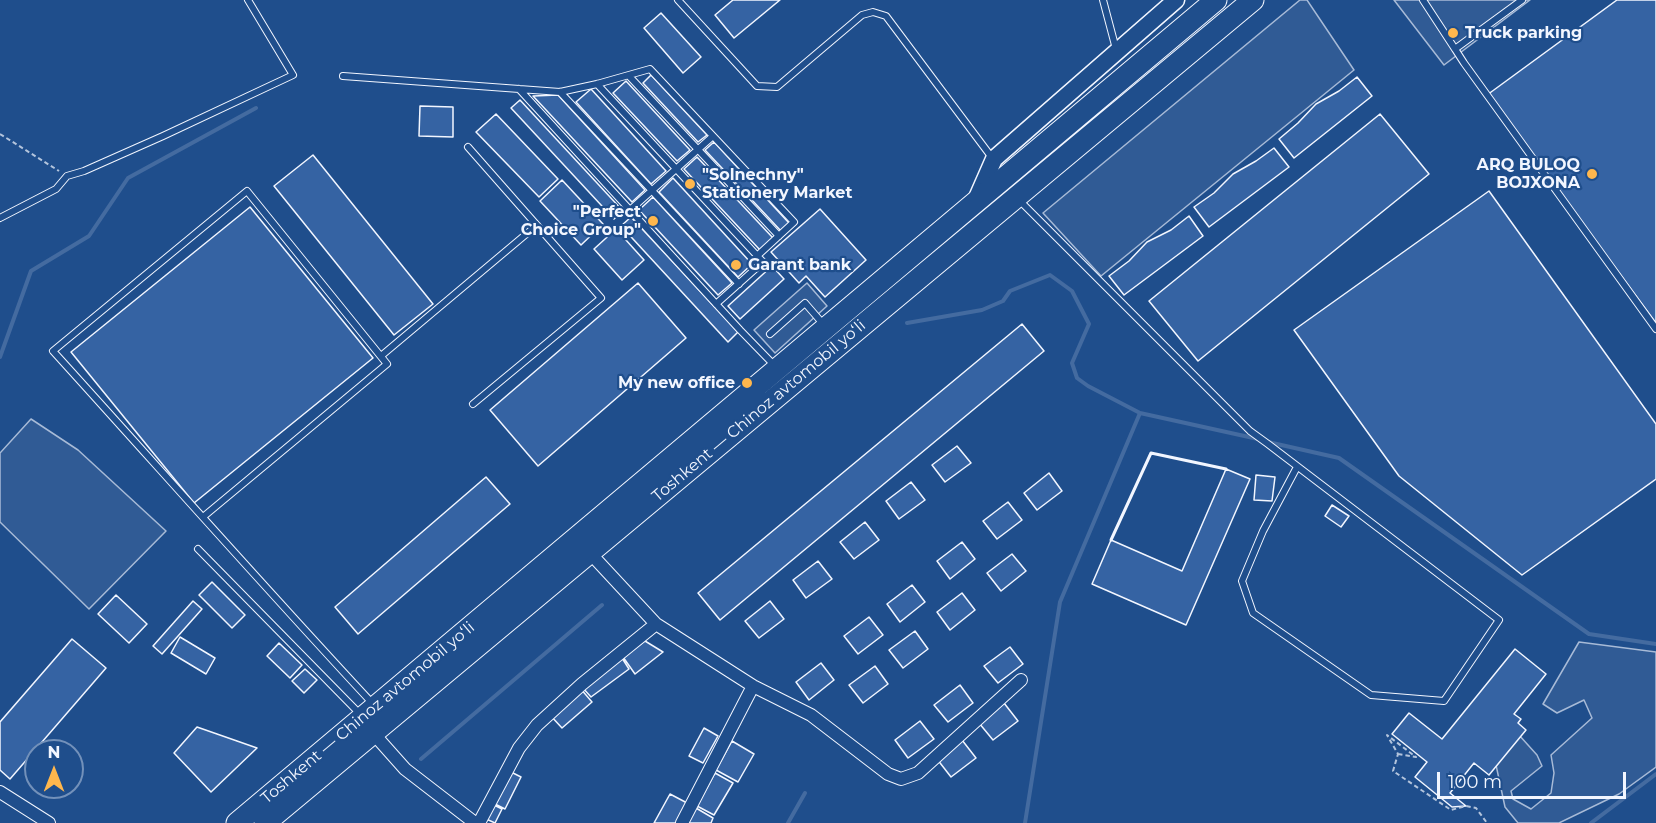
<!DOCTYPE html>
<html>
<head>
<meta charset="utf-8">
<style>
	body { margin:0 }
	#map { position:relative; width:1656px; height:823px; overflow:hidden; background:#1f4e8c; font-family:Montserrat,sans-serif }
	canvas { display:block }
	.north { position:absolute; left:24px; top:739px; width:60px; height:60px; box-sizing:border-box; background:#1f4e8c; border:2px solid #7391ba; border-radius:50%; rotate:0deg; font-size:16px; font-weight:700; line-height:24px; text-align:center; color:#f2f6ff }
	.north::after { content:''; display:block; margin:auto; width:21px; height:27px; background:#ffb74d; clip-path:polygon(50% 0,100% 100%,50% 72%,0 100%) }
	.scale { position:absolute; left:1437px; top:772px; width:189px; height:27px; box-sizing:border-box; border:3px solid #f2f6ff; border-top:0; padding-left:8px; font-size:18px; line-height:21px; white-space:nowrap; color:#f2f6ff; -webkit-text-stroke:4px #1f4e8c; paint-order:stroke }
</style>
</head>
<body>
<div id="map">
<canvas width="1656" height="823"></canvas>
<div class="north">N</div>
<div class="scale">100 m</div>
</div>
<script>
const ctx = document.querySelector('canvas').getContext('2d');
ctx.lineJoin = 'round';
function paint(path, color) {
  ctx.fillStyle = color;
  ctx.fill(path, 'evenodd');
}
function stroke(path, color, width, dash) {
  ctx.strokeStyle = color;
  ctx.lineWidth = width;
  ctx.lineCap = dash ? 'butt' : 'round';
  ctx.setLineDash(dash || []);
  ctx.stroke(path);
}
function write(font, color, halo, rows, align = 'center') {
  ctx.font = font + ' Montserrat,sans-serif';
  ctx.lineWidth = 4.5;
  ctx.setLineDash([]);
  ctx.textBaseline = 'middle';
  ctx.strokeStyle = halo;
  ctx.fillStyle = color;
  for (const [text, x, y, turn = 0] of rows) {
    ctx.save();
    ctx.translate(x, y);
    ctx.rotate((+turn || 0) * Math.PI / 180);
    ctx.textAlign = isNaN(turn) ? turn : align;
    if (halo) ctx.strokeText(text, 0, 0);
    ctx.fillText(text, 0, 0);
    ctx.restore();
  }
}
const built = new Path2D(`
	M1300 0H1307L1354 70 1101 276 1043 213Z
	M1394 0H1530L1444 65Z
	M807 283 827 306 775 353 754 330Z
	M31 419 78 450 166 531 89 609 0 522V453Z
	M1579 642 1656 652V767L1619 794 1559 823H1518L1505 807 1496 765 1519 735 1537 755 1542 766 1511 791 1513 799 1531 809 1551 793 1554 773 1551 755 1592 718 1584 700 1557 713 1543 704Z`);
paint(built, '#305b95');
stroke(built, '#a8bbd7', 1.5);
stroke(new Path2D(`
	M907 323 982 310 1003 301 1010 291 1050 275 1072 291 1089 324 1072 363 1077 378 1088 386 1140 413 1258 439
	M0 357 31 271 89 236 128 178 256 108
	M1268 442 1339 458 1589 634 1656 644
	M421 759 602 605
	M788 823 805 793
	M1025 823 1060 602 1140 413
	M1591 823 1656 774`), '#446ba0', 4);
const building = new Path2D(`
	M733 0H780L734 38 715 15Z
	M1617 0H1656V323L1487 95Z
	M661 13 701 57 683 73 644 28Z
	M651 75 707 135 698 142 643 83Z
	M1357 77 1372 96 1294 158 1279 139 1298 123 1316 104 1339 91Z
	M626 81 690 150 677 161 613 93Z
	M591 89 666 171 651 184 576 102Z
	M558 95 645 190 632 202 533 96Z
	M520 100 623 211 614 219 511 108Z
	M420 106 453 107V137L419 136Z
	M496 114 558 179 539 197 476 132Z
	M1380 114 1429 174 1198 361 1149 301Z
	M714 142 789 223 781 231 705 150Z
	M1274 148 1289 167 1209 227 1194 207 1214 193 1233 174 1256 161Z
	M313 155 433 304 394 335 274 186Z
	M697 157 773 238 760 250 684 169Z
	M673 178 752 264 738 277 659 192Z
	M562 180 603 224 581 245 540 201Z
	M1489 191 1656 424V479L1522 575 1399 476 1294 330Z
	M653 197 732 283 718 295 639 210Z
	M250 207 373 358 194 503 71 352Z
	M820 209 866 260 825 297 806 276 799 283 771 252Z
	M1189 216 1203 236 1124 295 1109 276 1129 261 1147 242 1171 230Z
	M631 217 738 332 728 342 621 226Z
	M616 229 644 260 622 280 594 249Z
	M772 266 784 279 740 319 728 306Z
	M638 283 686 338 538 466 490 410Z
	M1022 324 1044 351 720 620 698 593Z
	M957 446 971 463 945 482 932 465Z
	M1226 469 1250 479 1186 625 1092 584 1111 540 1182 571Z
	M1049 473 1062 491 1037 510 1024 493Z
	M1256 475 1275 477 1272 501 1254 500Z
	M486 477 510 504 358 634 335 607Z
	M911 482 925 500 899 519 886 501Z
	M1008 502 1022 520 997 539 983 521Z
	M1332 505 1349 516 1341 527 1325 516Z
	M865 522 879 540 854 559 840 542Z
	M962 542 975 559 950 579 937 561Z
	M1012 554 1026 571 1001 591 987 573Z
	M818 561 832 579 806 598 793 580Z
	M212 582 245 615 232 628 199 595Z
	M912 585 925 602 900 622 887 604Z
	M962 593 975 610 950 630 937 612Z
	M116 595 147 624 129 643 98 614Z
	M193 601 202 609 162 654 153 646Z
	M770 601 784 619 759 638 745 621Z
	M869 617 883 635 858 654 844 636Z
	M915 631 928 649 903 668 889 650Z
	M180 637 215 658 206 674 171 653Z
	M72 639 106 668 10 779 0 770V722Z
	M645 641 663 652 635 674 623 657Z
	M279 643 302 665 290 678 267 656Z
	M1010 647 1023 664 998 683 984 666Z
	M1515 649 1546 674 1514 714 1521 719 1518 723 1526 730 1489 775 1474 763 1450 793 1466 806 1452 807 1415 777 1427 762 1392 734 1409 713 1442 739Z
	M622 658 629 669 591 697 582 687Z
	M821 663 834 680 809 700 796 682Z
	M875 666 888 684 863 703 849 685Z
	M305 669 317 680 304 693 292 681Z
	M960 685 973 703 948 722 934 705Z
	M580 688 592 702 562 728 550 715Z
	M1004 703 1018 721 993 740 979 723Z
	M920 721 934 739 908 758 895 740Z
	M197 727 257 748 211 792 174 753Z
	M704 728 718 736 703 763 689 756Z
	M962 740 976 758 951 777 937 759Z
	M732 741 754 754 738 782 716 770Z
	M509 771 521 777 505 809 493 803Z
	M715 773 733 783 714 815 697 806Z
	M670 794 689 804 678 823H654Z
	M492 804 502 809 495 823 484 818Z
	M696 808 713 818 711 823H688Z`);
paint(building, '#3563a3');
stroke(building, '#f2f6ff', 1.5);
const lane = new Path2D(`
	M678 0 757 86 777 87 862 15 873 12 886 16 993 159
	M1103 0 1116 49
	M1423 0 1455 49 1522 0
	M1455 49 1464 63 1656 329
	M343 76 560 92 597 84 650 69 794 222 757 256
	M629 76 779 236
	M597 84 763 262 716 304
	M519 89 740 330 775 366
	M560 92 739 284
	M468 147 601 298 473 404
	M1019 200 1250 431 1268 444 1499 620 1444 701 1371 695 1253 613 1242 581 1263 531 1297 467
	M630 210 713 136
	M0 218 56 189 67 176 84 171 163 136 293 75 248 0
	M770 334 805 303 824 325
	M381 356 537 225
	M203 517 387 364 247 191 53 351C160 469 266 589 374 705
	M198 549 360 714`);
const street = new Path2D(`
	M590 553 656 624 753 686 811 715 888 774 901 779 918 773 1021 680
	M373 733 405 769 475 823
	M0 792 49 823
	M479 823 519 748 537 725 582 684 656 624
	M682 823 753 686`);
const secondary = new Path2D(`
	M976 200 994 159 1176 0`);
const highway = new Path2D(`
	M237 823 1216 0
	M265 823 1253 0`);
stroke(lane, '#f2f6ff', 8);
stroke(street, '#f2f6ff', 14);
stroke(secondary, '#f2f6ff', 19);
stroke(highway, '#f2f6ff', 23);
stroke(new Path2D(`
	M0 134 59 171
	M1398 754 1416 757 1387 735 1398 754 1393 771 1451 810 1466 806 1476 808 1487 823`), '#b3c4dc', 2, [4.5, 3]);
stroke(lane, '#1f4e8c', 6);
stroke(street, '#1f4e8c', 12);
stroke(secondary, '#1f4e8c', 16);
stroke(highway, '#1f4e8c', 21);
stroke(new Path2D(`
	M1111 540 1151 453 1226 469`), '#f2f6ff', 3);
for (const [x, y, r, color] of [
	[1453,33,6,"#ffb74d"],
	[1592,174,6,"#ffb74d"],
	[690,184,6,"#ffb74d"],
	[653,221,6,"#ffb74d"],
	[736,265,6,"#ffb74d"],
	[747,383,6,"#ffb74d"]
]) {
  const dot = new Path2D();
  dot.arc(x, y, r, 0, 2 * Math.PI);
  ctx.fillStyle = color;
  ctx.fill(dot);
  stroke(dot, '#1f4e8c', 2);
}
write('bold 16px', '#f2f6ff', '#1f4e8c', [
	["Truck parking",1465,33],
	["ARQ BULOQ",1580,165,"right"],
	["BOJXONA",1580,183,"right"],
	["\"Solnechny\"",702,175],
	["Stationery Market",702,193],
	["\"Perfect",641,212,"right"],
	["Choice Group\"",641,230,"right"],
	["Garant bank",748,265],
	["My new office",735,383,"right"]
], 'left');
write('16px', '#f2f6ff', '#1f4e8c', [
	["Toshkent — Chinoz avtomobil yoʻli",759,411,-40],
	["Toshkent — Chinoz avtomobil yoʻli",368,713,-40]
]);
</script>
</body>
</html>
